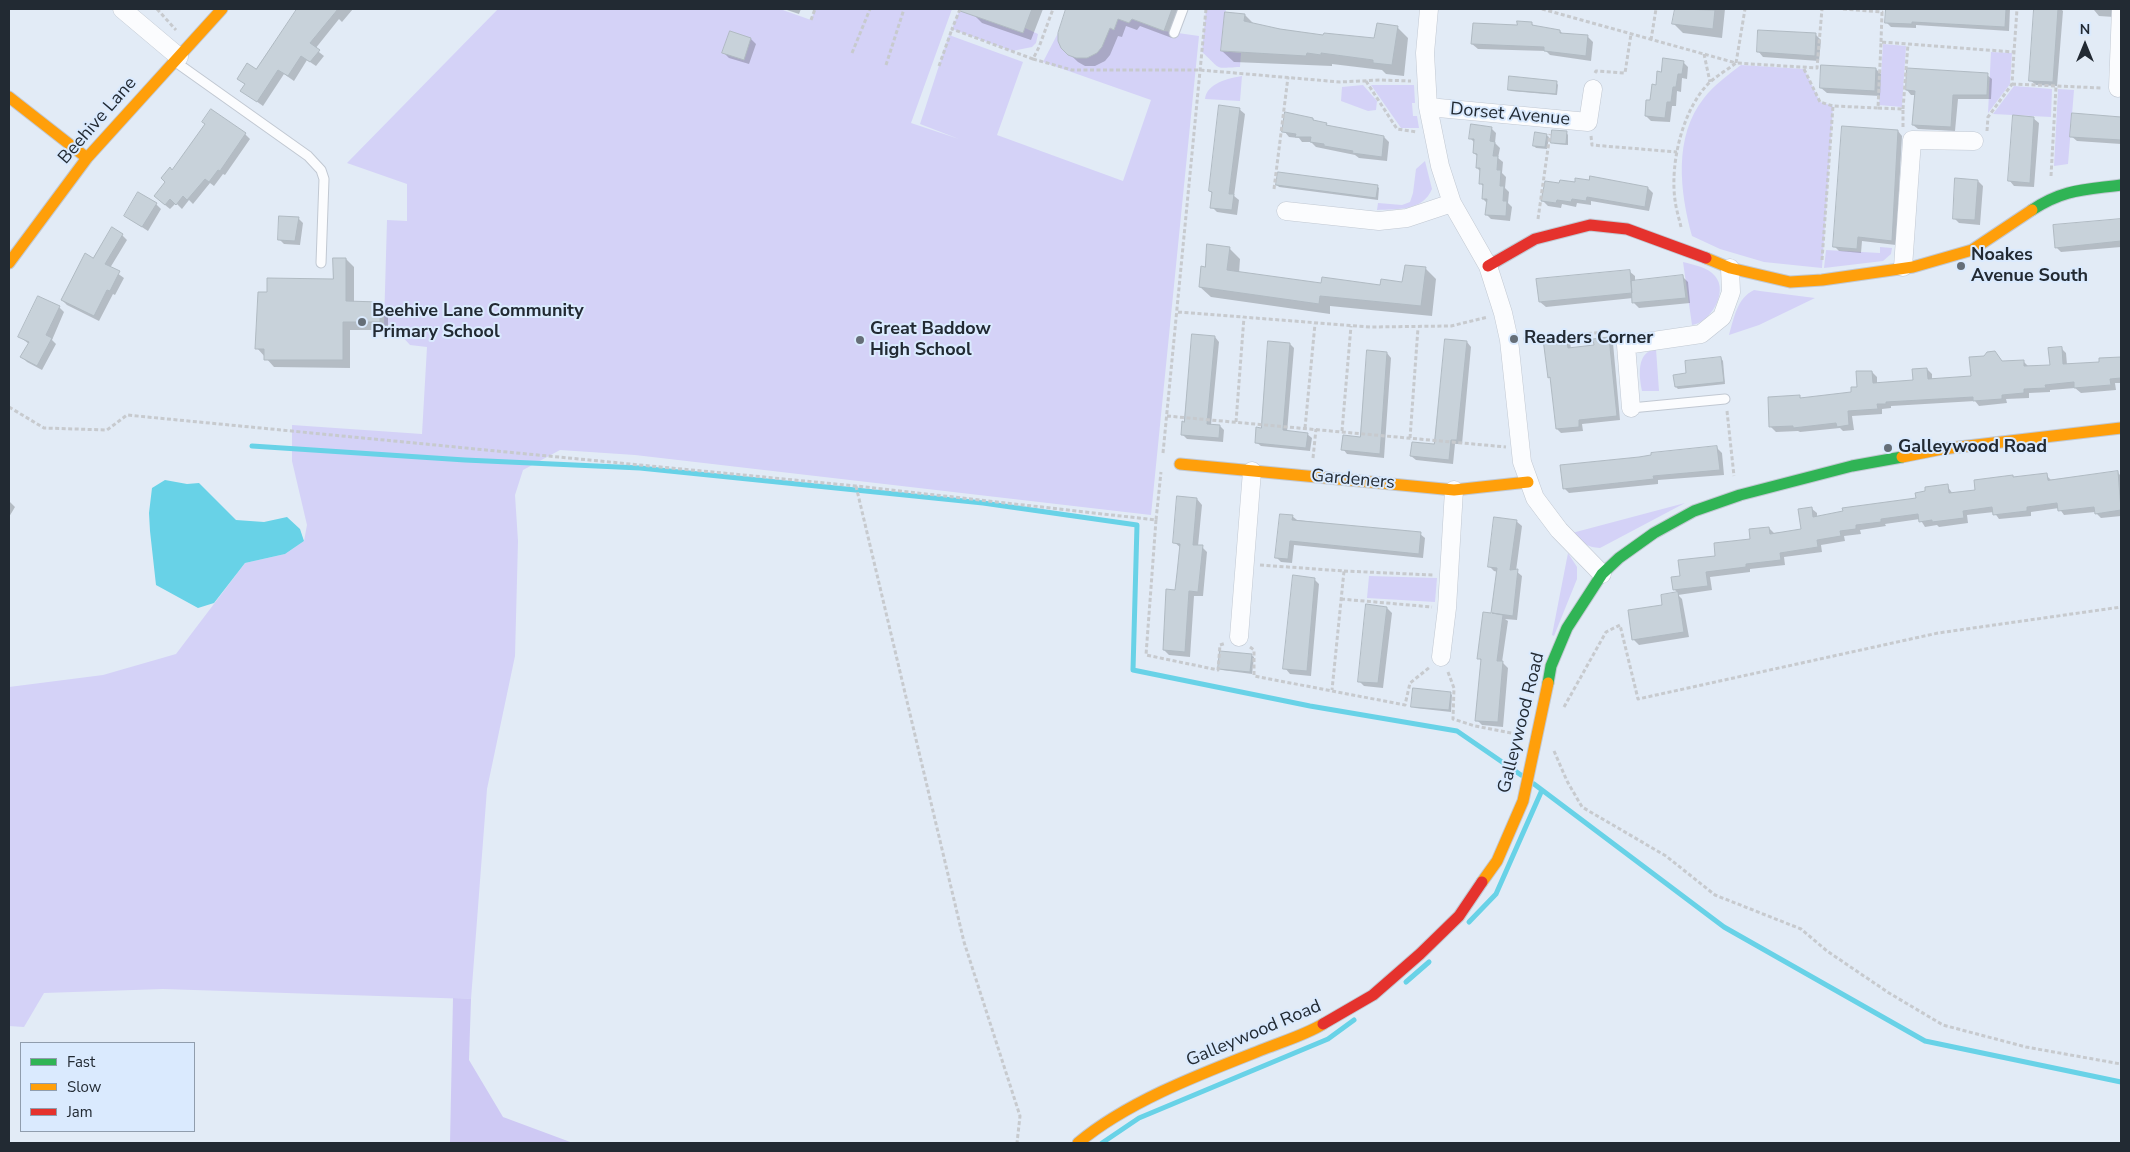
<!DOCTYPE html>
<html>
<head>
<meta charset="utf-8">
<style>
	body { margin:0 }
	#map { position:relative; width:2130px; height:1152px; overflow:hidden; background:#e2ebf6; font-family:"Nunito Sans",sans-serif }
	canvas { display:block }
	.frame { position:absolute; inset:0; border:10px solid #222a33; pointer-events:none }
	.legend { position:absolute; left:20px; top:1042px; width:175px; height:90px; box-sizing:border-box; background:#daeafe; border:1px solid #909dad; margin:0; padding:6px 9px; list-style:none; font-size:15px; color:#222a33 }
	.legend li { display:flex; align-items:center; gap:10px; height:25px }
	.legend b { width:25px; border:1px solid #909dad }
	.north { position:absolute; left:2060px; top:20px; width:50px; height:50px; -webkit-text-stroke:4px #daeafe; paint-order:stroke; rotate:0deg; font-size:14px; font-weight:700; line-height:20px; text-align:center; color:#222a33 }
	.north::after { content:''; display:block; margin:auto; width:18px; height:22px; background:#222a33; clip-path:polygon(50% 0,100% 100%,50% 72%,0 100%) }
</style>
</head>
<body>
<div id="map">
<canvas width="2130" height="1152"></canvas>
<div class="frame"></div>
<ul class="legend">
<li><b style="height:6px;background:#30b455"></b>Fast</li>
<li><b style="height:6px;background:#ff9f0a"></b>Slow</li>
<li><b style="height:6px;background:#e5322d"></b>Jam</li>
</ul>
<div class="north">N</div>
</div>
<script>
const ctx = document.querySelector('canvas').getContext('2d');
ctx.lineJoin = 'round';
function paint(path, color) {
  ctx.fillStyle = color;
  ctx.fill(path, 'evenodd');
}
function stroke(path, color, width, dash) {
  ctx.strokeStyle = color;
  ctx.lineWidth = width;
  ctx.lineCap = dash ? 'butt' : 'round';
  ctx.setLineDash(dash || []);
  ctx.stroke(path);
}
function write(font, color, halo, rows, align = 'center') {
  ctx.font = font + ' "Nunito Sans",sans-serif';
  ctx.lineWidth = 4;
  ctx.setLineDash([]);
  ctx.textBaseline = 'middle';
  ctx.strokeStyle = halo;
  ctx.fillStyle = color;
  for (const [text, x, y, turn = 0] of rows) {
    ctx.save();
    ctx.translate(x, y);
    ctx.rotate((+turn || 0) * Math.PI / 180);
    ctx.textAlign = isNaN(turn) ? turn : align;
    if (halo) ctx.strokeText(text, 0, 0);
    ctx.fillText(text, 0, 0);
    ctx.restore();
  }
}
paint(new Path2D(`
	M498 9H780L811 20 815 9H952L911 123 959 139 920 124 949 35 1023 62 997 135 1123 181 1151 100 1043 62 1058 33V41L1087 58C1102 51 1103 43 1106 27L1114 30 1118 19H1132L1164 31 1199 36 1151 515 635 455 560 450 523 470 515 495 518 541 515 656 487 789 471 999 163 989 44 993 24 1027 9 1026V687L103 675 176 654 245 563 285 554 304 541 307 525 292 461V425L422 434 427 347 410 345 392 325H384L387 220 407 221V184L347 163Z
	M960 9H975L973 15 1023 33 1025 28 1038 34 1036 43 1032 47 1012 51 952 29Z
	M1206 9H1226L1221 51 1241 53 1240 67C1213 68 1223 71 1202 52Z
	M1883 44 1906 46 1902 107 1879 105Z
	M1991 52 2012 53 2010 84 1988 113Z
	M1741 65 1804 69 1820 102 1833 106 1822 268 1764 262 1720 249 1692 236C1680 192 1673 137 1704 98 1714 85 1728 75 1741 65Z
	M1242 76 1240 101 1205 99C1207 83 1229 78 1242 76Z
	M1363 85 1377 101 1376 110 1368 111 1341 101 1342 87Z
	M1371 85H1414L1415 103H1412L1413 116H1417L1419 128H1401Z
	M2014 86 2052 89 2051 117 1993 114Z
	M2058 89 2074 90 2068 164 2054 166Z
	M1425 161 1432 189C1423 211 1397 209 1377 210L1378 203 1402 205 1410 202 1413 193 1416 169Z
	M1880 247 1892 248 1891 254 1883 261 1824 268 1826 250 1880 253Z
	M1683 262C1694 265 1708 267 1715 276 1729 292 1710 323 1692 325Z
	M1754 290 1760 291 1815 298 1759 325 1729 335C1734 318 1737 298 1754 290Z
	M1656 349 1659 391H1642C1639 376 1636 352 1656 349Z
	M1685 503 1600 548C1587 547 1582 543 1572 533Z
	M1568 553 1577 567V579L1554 636 1552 635Z
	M1369 576 1437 578 1435 602 1367 598Z`), '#d4d2f7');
paint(new Path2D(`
	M453 998 471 999 469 1060 503 1117 573 1143H450Z`), '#cec9f4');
paint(new Path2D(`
	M165 480 187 484 199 483 236 520 264 522 287 517 300 529 304 541 285 554 245 563 214 603 198 608 156 585 150 531 149 513 152 488Z`), '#68d2e7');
paint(new Path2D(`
	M298 9H353L342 22 339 19 315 49 324 56 316 66 307 60 294 81 284 74 263 106 242 91 246 85 238 79 256 70Z
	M784 9H801L799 14Z
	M977 9H1043L1031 40 982 23 974 15Z
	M1067 9H1183L1172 38 1140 26 1137 30 1126 26 1122 37 1118 36 1110 55 1105 61 1095 66H1085L1078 62 1062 47 1059 33Z
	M1676 9H1725L1722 38 1683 33 1674 24Z
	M1887 9H2010L2009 31 1916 25V28L1891 27 1886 22Z
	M2036 9H2061L2063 11 2057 86 2036 85 2030 80Z
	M2075 9H2114V17L2099 16 2094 10Z
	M1245 15 1255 25 1324 36 1375 40 1397 27 1408 38 1404 76 1386 74 1382 70 1332 64V66L1234 62 1222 51Z
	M1531 23 1535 27 1560 31 1563 34 1587 36 1593 42 1591 61 1550 55 1546 51 1478 49 1472 44Z
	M1815 34 1821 40 1819 61 1763 57 1758 51Z
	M751 39 756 44 749 64 729 58 724 53Z
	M1683 62 1688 67 1687 79 1682 78 1681 92 1677 91 1676 106H1672L1670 122 1651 121 1646 116 1662 73Z
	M1876 69 1881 74 1880 96 1827 93 1821 88Z
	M1987 75 1992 79 1991 99H1958L1955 131 1918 129 1913 125 1916 95H1911L1907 90Z
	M1556 82 1558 85 1557 95 1511 91 1509 89Z
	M1239 109 1245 114 1234 196 1239 200 1237 215 1217 212 1212 207 1213 194 1210 191Z
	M2073 114 2121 118V144L2077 141 2071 136Z
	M2033 118 2039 123 2034 187 2014 186 2009 180Z
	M1313 119 1315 122 1326 124 1330 127 1384 137 1389 142 1387 161 1359 158 1355 155 1316 147 1311 142H1302L1299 138 1289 137 1284 131Z
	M1491 128 1496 133 1495 143 1500 148 1498 158 1503 162 1502 173 1506 177 1505 188 1509 192 1508 203 1512 207 1510 221 1491 219 1486 214 1487 203 1483 199 1484 187 1480 183 1481 172 1477 168 1478 157 1474 153 1475 143 1470 138Z
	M1898 131 1902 136 1896 245 1862 241 1861 253 1839 251 1835 247Z
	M1566 132 1568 135V145L1555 144 1553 142Z
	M245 134 250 139 225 175 223 174 214 186 210 183 193 204 189 200 182 209 176 203 170 209 160 201 172 172Z
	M1546 135 1549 137 1547 149 1536 148 1534 146Z
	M1978 181 1983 186 1980 225 1959 223 1954 218Z
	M1277 185 1377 186 1379 188 1378 200 1279 187Z
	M1648 188 1653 193 1649 211 1591 201V205L1577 203 1576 207 1562 204 1561 208 1548 206 1543 201Z
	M156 204 161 209 148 231 125 216Z
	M298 218 303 223 300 245 284 244 279 239Z
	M2121 221V247L2061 252 2056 247 2054 227Z
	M122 235 127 240 110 268 124 278 115 295 113 294 99 321 67 305 62 300 94 259Z
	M1229 248 1240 259 1239 273 1322 284 1381 286 1403 283 1426 269 1436 279 1432 316 1330 306V314L1211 297 1200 287 1206 268Z
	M346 259 354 267V302L380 304 388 312V330H350V368L274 367 257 348 269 294 334 280Z
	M1629 271 1635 276V282L1683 277 1688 282 1690 303 1639 308 1634 303 1633 298 1546 307 1540 302Z
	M59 307 64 312 52 340 56 344 42 370 27 362 22 357 29 344 20 337Z
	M1215 337 1219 342 1211 425 1220 426 1224 430 1223 442 1187 439 1182 434Z
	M1566 338 1570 342 1571 349 1595 346 1609 338 1613 343 1620 420 1582 424 1583 431 1561 433 1557 429 1552 380 1549 377Z
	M1467 342 1471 347 1462 444H1455L1453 464 1416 460 1411 456 1435 446Z
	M1290 344 1294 348 1287 432 1307 434 1312 438 1310 451 1261 446 1256 442Z
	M2061 348 2066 353 2067 365 2100 363V359L2121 358V383H2115L2116 390 2081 393 2075 388 2050 390V392L2029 393V398L2006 399 2007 403 1979 406 1975 401 1891 406V408L1882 409V414L1852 416 1854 430 1843 431 1840 428 1800 432 1798 431 1776 432 1770 426 1799 397 1802 399 1853 393 1872 372 1877 377V384L1914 381 1927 369 1932 374V380L1972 377 1985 357 1995 352 2003 362 2023 361 2029 367 2051 366Z
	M1387 353 1391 358 1384 458 1347 454 1343 449 1361 438Z
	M1721 358 1723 361 1725 384 1678 389 1676 387 1688 374Z
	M1717 448 1722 453 1724 475 1658 480V484L1569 493 1564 488Z
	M2117 472 2121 476V516L2101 518 2095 512 2064 515 2059 508 2031 512V516L1999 519 1994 512 1967 515 1968 523 1939 527 1937 525 1925 527 1920 519 1885 524 1886 526 1860 530 1861 534 1844 536 1845 541 1821 545 1822 552 1784 557 1785 565 1750 569V572L1710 577 1712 590 1678 595 1682 599 1689 637 1639 645 1634 640 1664 606 1678 593 1674 589 1682 577 1752 540 1769 528 1774 533 1803 530 1811 508 1817 513V517L1917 499 1947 486 1953 494 1976 491 2013 476 2015 479 2046 475 2051 480Z
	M1197 499 1202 505 1198 546 1202 547 1207 552 1203 596H1194L1190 657 1169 655 1164 650 1176 591 1181 548 1174 542Z
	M9 501 15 507 9 517Z
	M1292 516 1297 520 1420 534 1425 538 1423 558 1294 545 1292 563 1281 562 1276 557Z
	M1516 521 1522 526 1516 571 1522 576 1517 620 1505 619 1508 621 1502 662 1508 668 1503 727 1482 725 1477 720 1482 662 1479 658 1492 614 1498 572 1494 571 1489 566Z
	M1314 579 1319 584 1311 676 1290 674 1285 668Z
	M1387 608 1392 613 1383 688 1364 686 1359 681Z
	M1251 655 1254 657 1252 674 1222 670 1220 668Z
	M1450 693 1452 695 1451 712 1415 708 1413 706Z`), '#0003');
stroke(new Path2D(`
	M252 446 465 460 640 468 983 503 1137 525 1133 670 1310 706 1457 731 1521 775
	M1534 784 1542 790
	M1469 922 1496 894 1542 790 1724 927 1925 1041 2121 1082
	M1406 982 1429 962
	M1102 1143 1139 1118 1328 1039 1354 1020`), '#68d2e7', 5);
const building = new Path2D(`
	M297 9H338L310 43 320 50 310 62 301 56 288 76 278 70 257 102 240 91 245 84 237 79 247 63 256 69Z
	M960 9H1032L1023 33 960 11Z
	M1066 9H1172L1164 31 1132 19 1129 23 1118 19 1114 30 1110 28 1102 47 1097 53 1087 58H1076L1068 55 1061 48 1058 41V33Z
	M1675 9 1715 10 1713 29 1672 24Z
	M1886 9H2006L2005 27 1912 22V24L1885 23Z
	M2034 9H2058L2053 82 2029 81Z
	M1225 12 1245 14 1244 21 1280 29 1323 35 1324 33 1374 38 1377 23 1398 26 1392 65 1373 63V60L1321 53V55L1307 53 1306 56 1221 51Z
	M1517 21 1532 22V25L1560 30V33L1588 35 1586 56 1544 51V47L1471 44 1473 23 1517 25Z
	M1758 30 1816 33 1815 56 1757 52Z
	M730 31 751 38 744 60 722 53Z
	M1663 58 1684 61 1682 74H1678L1676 87H1673L1671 102H1667L1665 118 1645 116 1646 100H1650L1652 84 1656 85 1657 71 1661 72Z
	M1821 65 1876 68 1875 91 1820 88Z
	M1907 68 1988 73 1987 95H1953L1951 127 1912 125 1915 91 1906 90Z
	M1509 76 1557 81 1556 94 1508 90Z
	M1219 105 1240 108 1229 194H1234L1232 210 1210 208 1212 192 1209 191Z
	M211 109 246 133 220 171 218 170 209 182 205 179 187 200 183 196 176 205 170 199 165 205 154 196 165 182 161 178 170 167 172 170 205 124 202 122Z
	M1285 112 1313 118V120L1327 123 1326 125 1384 136 1382 157 1352 153 1353 151 1324 146V144L1310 142 1311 137H1295L1296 134 1282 132Z
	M2072 113 2121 117V140L2070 137Z
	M2013 115 2034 117 2030 183 2008 181Z
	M1471 124 1492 127 1490 141 1495 142 1493 156H1498L1497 170H1501L1500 186H1504L1503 201H1507L1506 216 1485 215 1487 199H1482L1483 184H1479L1480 168H1476L1477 154 1473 153 1474 139H1469Z
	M1842 126 1898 130 1892 241 1858 237 1857 249 1833 247Z
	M1552 130 1567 131 1566 144 1551 143Z
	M1535 132 1547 134 1545 147 1533 146Z
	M1278 172 1378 185 1376 198 1276 185Z
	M1590 176 1648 187 1645 207 1587 197 1586 201 1572 199 1571 202 1557 200 1556 203 1541 201 1545 181 1559 183 1560 180 1575 182V178L1589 180Z
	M1955 178 1978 180 1975 220 1953 219Z
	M138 192 157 203 142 227 124 216Z
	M279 216 299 217 295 241 278 240Z
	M2121 219V241L2055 248 2053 225Z
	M112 227 123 234 105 264 120 271 110 291 107 290 94 316 61 300 85 253 93 258Z
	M1207 244 1230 247 1227 270 1321 283 1322 277 1380 285 1381 279 1402 282 1405 265 1426 267 1421 306 1320 296 1319 304 1199 287 1201 266 1205 267Z
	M333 258H346V301L380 302V322H343V360H264V349H255L258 292H267V278L333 279Z
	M1630 270 1632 293 1539 302 1536 279Z
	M1683 275 1686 298 1632 303 1631 281Z
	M38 296 60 306 46 335 52 338 37 366 20 357 29 342 18 337Z
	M1192 334 1215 336 1207 424 1220 425 1219 438 1181 435 1182 421 1184 422Z
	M1566 336 1568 348 1594 345 1593 339 1609 337 1617 416 1579 420V427L1556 429 1550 377 1548 378 1543 339Z
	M1445 339 1467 341 1457 440H1451L1449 460 1410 456 1412 442 1434 444Z
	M1268 341 1290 343 1283 430 1308 433 1306 448 1255 443 1256 427 1261 428Z
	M2062 347 2063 364 2099 362V358L2121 357V378L2110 379 2111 385 2074 388V382L2045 385 2046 388 2024 389V393L2002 395V399L1973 401V397L1886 402V404H1877L1878 409 1848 411 1849 425 1837 427 1836 423 1793 428V426L1769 427 1768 397 1800 395V398L1851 392V387H1857L1856 371H1872L1873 383 1913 380 1912 369 1927 368 1928 379 1971 376 1969 357 1984 356 1987 352 1995 351 2002 361 2024 360V366L2050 365 2048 348Z
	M1367 350 1387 352 1380 454 1341 450 1343 435 1360 437Z
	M1721 357 1724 382 1675 387 1673 375 1686 373 1685 361Z
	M1717 446 1720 470 1653 476 1654 479 1563 489 1560 465 1639 457 1651 455V453Z
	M2118 471 2121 510 2095 514 2094 507 2058 511 2057 503 2027 507V511L1993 515 1992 507 1963 511 1964 518 1932 522V520L1919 522 1918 514 1881 519V522L1856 525V529L1840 531 1841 536 1817 540 1818 547 1780 553 1781 560 1746 564V567L1706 572 1708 586 1673 590 1671 577 1680 576 1678 560 1715 556 1714 543 1750 539 1749 529 1769 527 1770 534 1801 529 1798 509 1812 507 1813 517 1843 511 1842 508 1916 498 1915 493 1925 491V487L1948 484 1949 493 1975 490 1974 480 2013 475V477L2047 473 2048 480Z
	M1177 496 1197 498 1193 545H1203L1198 592 1189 591 1185 652 1163 650 1166 589 1175 590 1177 573 1180 544 1173 543Z
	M1280 514 1293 515 1292 520 1421 532 1419 554 1290 541 1288 559 1275 558Z
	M1494 517 1517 520 1510 570 1518 569 1513 616 1492 613 1503 615 1497 661H1503L1498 722 1475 721 1481 659H1477L1483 612 1491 613 1497 568 1488 567Z
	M1293 575 1315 578 1307 671 1283 669Z
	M1678 592 1684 632 1632 640 1628 610 1662 605 1661 595Z
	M1366 604 1387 607 1378 683 1358 682Z
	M1220 651 1252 654 1250 672 1218 669Z
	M1413 688 1451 692 1449 710 1411 707Z`);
paint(building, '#c8d2da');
stroke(building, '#b0bac2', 1);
const lane = new Path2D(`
	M1174 33 1183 9
	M177 63 308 156 321 170 324 179 321 263
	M1631 408 1725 399`);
const street = new Path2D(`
	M122 9 179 57
	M1429 9 1425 53 1428 107 1440 166 1452 203 1488 266 1503 313 1509 340 1522 462 1535 498 1559 530 1602 574
	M2118 88 2121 9
	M1428 107 1588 122 1593 89
	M1286 211 1379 221 1407 218 1452 203
	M1903 267 1912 140 1974 141
	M1631 408 1626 345 1701 334 1722 317 1731 292 1730 268
	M1239 637 1252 471
	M1441 657 1447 608 1454 490`);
const fast = new Path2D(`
	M2032 210C2064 189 2084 190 2121 185
	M1548 683 1551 666 1567 628 1602 574 1619 558 1654 533 1694 511 1740 495 1852 466 1902 457`);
const slow = new Path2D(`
	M9 97 87 158
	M1706 258 1730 268 1790 282 1822 280 1913 267 1972 250 2032 210
	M9 263 87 158 222 9
	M1902 457 1942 449 2121 428
	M1180 464 1454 490 1528 482
	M1482 882 1497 861 1523 801 1548 683
	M1078 1143C1128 1101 1203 1073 1264 1049 1284 1041 1305 1035 1323 1024`);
const jam = new Path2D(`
	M1488 266 1535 239 1590 225 1627 229 1706 258
	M1323 1024 1373 995 1420 954 1459 916 1482 882`);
stroke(lane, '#c1c8d2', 11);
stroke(street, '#c1c8d2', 19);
stroke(fast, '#c1c8d2', 13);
stroke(slow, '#c1c8d2', 13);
stroke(jam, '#c1c8d2', 13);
stroke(new Path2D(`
	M157 9 176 30
	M960 9 952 29 1033 59 1039 47 1053 9
	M1542 9 1736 63 1745 9
	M1843 9 1882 12 1881 42
	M811 20 815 9
	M1651 40 1656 9
	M852 53 870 9
	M1704 54 1710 82
	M1033 59 1072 70H1200L1340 82 1380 80 1411 81
	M886 65 904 9
	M939 66 952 29
	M1804 69 1820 102 1833 106 1878 108 1881 42 2014 52 2017 9
	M1595 73 1596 71 1625 73 1631 34
	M1366 81 1397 129 1417 132
	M2012 84 2102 88
	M1878 108 1903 109V128
	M1903 109 1908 44
	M1987 131 1988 117 2012 84 2014 52
	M1591 136 1592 145 1677 152
	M2051 176 2056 87
	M1274 189 1288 77
	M1538 219 1550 134
	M1681 227C1679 218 1676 209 1675 200 1670 164 1682 111 1708 84 1716 76 1727 70 1736 63L1817 68 1822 9
	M1822 260 1833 106
	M1178 312 1370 327 1451 326 1488 317
	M1523 339 1607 332 1613 336
	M9 407 44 428 107 430 127 415 856 486 1156 520 1161 472
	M1727 411 1734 476
	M1167 416 1506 447
	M1236 422 1244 317
	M1305 428 1315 324
	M1342 431 1351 326
	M1410 438 1418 328
	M1163 453 1206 9
	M1313 458 1316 429
	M856 486 964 942 1020 1116 1017 1143
	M1156 520 1146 655 1218 670 1220 645 1226 643
	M1260 565 1344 571 1332 690
	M1344 571 1433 575
	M1341 599 1432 607
	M1250 647 1254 650V676L1405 705 1410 683 1430 667
	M1448 672 1454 688 1453 719 1475 726 1516 734
	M1564 707 1606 632 1620 625 1638 699 1938 633 2121 607
	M1554 751 1567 781 1582 807 1666 856 1715 895 1801 929 1827 951 1889 993 1943 1025 2026 1047 2121 1064`), '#c7cace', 3, [4, 2.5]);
stroke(lane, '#fbfcfe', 9);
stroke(street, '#fbfcfe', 18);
stroke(fast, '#30b455', 11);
stroke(slow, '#ff9f0a', 11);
stroke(jam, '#e5322d', 11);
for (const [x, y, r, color] of [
	[1961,266,5,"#656e77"],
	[362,322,5,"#656e77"],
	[1514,339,5,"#656e77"],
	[860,340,5,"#656e77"],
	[1888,448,5,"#656e77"]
]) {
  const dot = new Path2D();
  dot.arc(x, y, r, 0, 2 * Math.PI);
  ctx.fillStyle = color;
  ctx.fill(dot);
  stroke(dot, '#daeafe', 2);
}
write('18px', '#222a33', '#daeafe', [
	["Dorset Avenue",1510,115,5],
	["Beehive Lane",98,121,-49],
	["Gardeners",1353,480,5],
	["Galleywood Road",1522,723,-76],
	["Galleywood Road",1254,1034,-23]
]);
write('bold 18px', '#222a33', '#daeafe', [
	["Noakes",1971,256],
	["Avenue South",1971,277],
	["Beehive Lane Community",372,312],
	["Primary School",372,333],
	["Great Baddow",870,330],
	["High School",870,351],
	["Readers Corner",1524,339],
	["Galleywood Road",1898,448]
], 'left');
</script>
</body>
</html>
